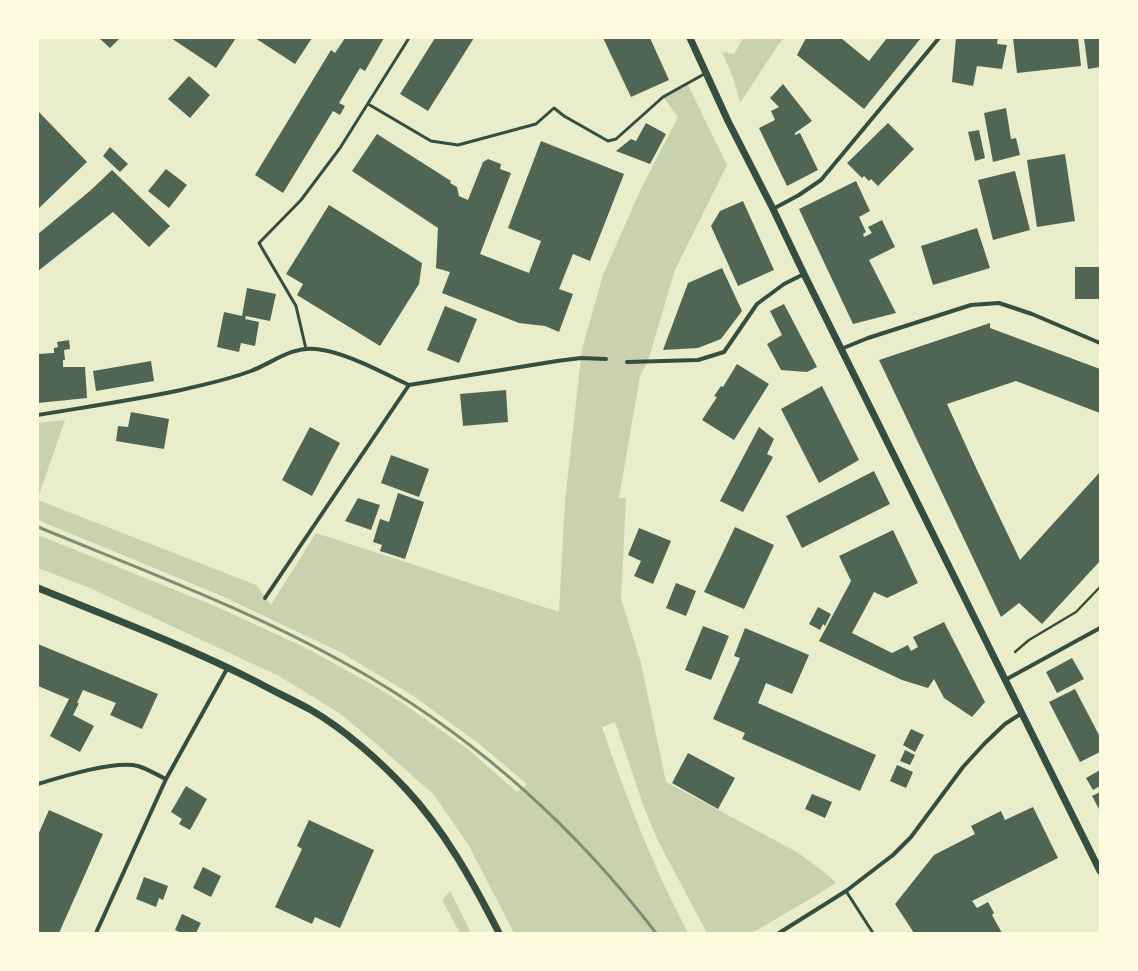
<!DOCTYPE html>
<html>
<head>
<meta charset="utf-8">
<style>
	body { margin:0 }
	#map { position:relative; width:1138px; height:971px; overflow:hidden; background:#e9edc9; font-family:Literata,serif }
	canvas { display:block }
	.frame { position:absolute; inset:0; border:39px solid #fefae0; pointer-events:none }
</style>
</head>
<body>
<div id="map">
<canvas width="1138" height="971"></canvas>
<div class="frame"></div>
</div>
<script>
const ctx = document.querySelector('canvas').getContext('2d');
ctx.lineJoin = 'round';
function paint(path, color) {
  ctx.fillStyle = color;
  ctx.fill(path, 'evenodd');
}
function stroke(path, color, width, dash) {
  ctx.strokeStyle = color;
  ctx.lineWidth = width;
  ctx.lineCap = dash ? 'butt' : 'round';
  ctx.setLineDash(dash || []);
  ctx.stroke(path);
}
paint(new Path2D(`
	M743 38H784L778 45 740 103 733 77 722 52 734 54Z
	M687 83 727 165 675 270 648 361 640 376 619 498H626L621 599 641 663 666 782 797 852 828 875 836 883 817 895 752 933H707L658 841 645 810 615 722 602 727C626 797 653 867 688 933H514L469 846 434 795 380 747 339 713 279 676 90 588 38 568V535L215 606 306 648 373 685 404 704 469 750 517 792 527 784 478 743 412 695 342 653 222 596 38 520V500L256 585 271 605 316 533 559 612 565 501 582 349 603 275 640 191 678 117 663 97Z
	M65 420 38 498V423Z
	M450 891 471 933H460L442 900Z`), '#cad2ad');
paint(new Path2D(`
	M99 38H120L110 48Z
	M171 38H236L216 68Z
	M255 38H312L295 64Z
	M345 38H384L365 71 360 68 339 103 345 106 340 115 333 111 283 193 255 175 331 50 335 53Z
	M435 38H474L428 111 400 94Z
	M603 38H650L669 80 631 97Z
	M806 38H841L869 61 887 38H921L864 109 797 55Z
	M956 38H998L997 44 1007 45 1002 69 977 66 973 86 952 82Z
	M1013 38H1078L1081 66 1017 73Z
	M1084 38H1100V67L1088 69Z
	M189 76 210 95 190 118 168 99Z
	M783 84 812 121 795 133V135L800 133 818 170 787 186 759 128 775 120 771 111 779 107 770 98Z
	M1006 108 1011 139 1016 138 1020 155 993 162 984 113Z
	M38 111 87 162 38 209Z
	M646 123 666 134 650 164 616 151 631 139 636 141Z
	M888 123 914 149 878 186 871 179 869 181 864 176 862 178 847 163Z
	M979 130 985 158 975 161 968 132Z
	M377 134 451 181 450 183 457 187 459 196 468 200 483 162 488 159 501 164 500 169 511 173 480 254 529 273 541 241 508 228 541 141 624 174 590 261 573 254 559 289 573 294 559 332 545 326 519 323 442 293 450 272 436 268 438 228 352 171Z
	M110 147 128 164 120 172 103 156Z
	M1065 154 1075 221 1037 227 1027 160Z
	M166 169 187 185 169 208 148 191Z
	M112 170 170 226 149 247 113 212 38 271V234L91 190Z
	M1015 171 1030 230 993 240 978 180Z
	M856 181 870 211 859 217 866 232 863 234 864 237 872 233 868 227 882 220 895 247 869 260 896 313 853 324 799 209Z
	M743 201 774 270 738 286 711 226 720 211Z
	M329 205 422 263 419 284 380 346 297 295 303 284 286 274Z
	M977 228 990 268 933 285 921 246Z
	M1075 267H1100V299H1075Z
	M722 268 742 311 721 339 698 348 663 350 688 283Z
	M247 288 276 294 270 321 246 316 245 319 259 322 255 346 241 343 239 352 217 347 224 312 242 316Z
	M784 304 817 367 807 372 781 370 767 344 782 335 770 311Z
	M445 306 477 319 459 363 427 350Z
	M990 323V328L1100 369V413L1016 381 947 404 977 470 1020 560 1100 472V561L1042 624 1019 603 1001 617 879 360Z
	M69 340 70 349 64 350 65 360H63V367H85L87 398 38 403V354L54 353V348L58 347 57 342Z
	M151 361 154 381 96 391 93 371Z
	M737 364 769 384 734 440 702 420 717 397 714 396 721 386 723 387Z
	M822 386 859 460 819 483 781 409Z
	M506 390 508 422 463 426 460 394Z
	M131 412 169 419 164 449 116 441 118 426 128 427Z
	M310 427 340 443 312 496 282 480Z
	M759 427 774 439 767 454 773 457 743 512 720 501Z
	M391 455 429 469 419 497 381 483Z
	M874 471 890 504 802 548 786 516Z
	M398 493 424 502 405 559 380 551 382 545 373 542 380 519 389 522Z
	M358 498 380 505 371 530 345 521Z
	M735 527 774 545 744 609 704 592Z
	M639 528 671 541 653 584 634 576 641 561 628 555Z
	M893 530 918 583 887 598 874 592 852 633 892 653 908 645 911 651 918 647 913 637 944 622 985 702 972 717 944 698 934 679 928 688 902 680 819 641 851 581 839 556Z
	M676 583 696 591 686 616 666 608Z
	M818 607 831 614 825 626 823 624 820 630 809 624Z
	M703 626 729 636 711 680 685 670Z
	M745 628 809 655 792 694 766 683 758 703 876 755 860 791 742 739 745 733 713 719 740 658 734 656Z
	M38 644 158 694 142 729 110 715 116 703 83 690 77 703H79L73 715 94 726 80 752 50 736 69 699 38 686Z
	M1072 658 1084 679 1057 693 1046 672Z
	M1075 689 1100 737V752L1080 762 1049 702Z
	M911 729 924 735 915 752 903 745Z
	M905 750 915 755 910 765 900 761Z
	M688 753 735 778 718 809 672 783Z
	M897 765 913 772 906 788 890 781Z
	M1100 770V786L1093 790 1086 778Z
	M186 786 207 799 190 830 179 824 182 819 171 812Z
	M1100 792V811L1092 796Z
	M812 794 832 802 825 818 805 809Z
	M1033 807 1058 858 972 901 977 908 988 902 994 913 992 915 1002 933H914L895 904 934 855 975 834 971 826 1001 811 1005 820Z
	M49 810 103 834 59 933H41L38 931V835Z
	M309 820 374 850 340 928 315 917 312 924 275 907 302 849 297 846Z
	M203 867 221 876 211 897 193 888Z
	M144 877 168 886 163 900 159 898 156 907 136 899Z
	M182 914 201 923 196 933H182L175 930Z`), '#4f6655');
stroke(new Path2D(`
	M1015 652 1029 640 1076 612 1100 587`), '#344e41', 2.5);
stroke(new Path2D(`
	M368 104 431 141 458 145 536 124 554 108 564 116 608 141 616 139 663 97 706 73
	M306 349 296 306 259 243 301 200 340 148 409 38
	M846 891 873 933`), '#344e41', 3);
stroke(new Path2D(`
	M773 209 799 195 821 180 939 38
	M841 349 868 338 971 305 999 303 1032 314 1100 343
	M627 362 698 360 724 352 757 304 784 284 804 274
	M38 415C86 407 134 400 181 390 206 384 227 380 251 371 272 363 292 346 316 349 346 352 381 372 409 385
	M265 598 409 385 557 361 581 358 606 359
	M1005 680 1100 628
	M38 784C61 777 115 760 138 766 148 769 157 775 166 779
	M96 933 166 779 228 667
	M779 933 846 891 893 855 911 837 963 767 984 744 1005 724 1022 713`), '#344e41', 4);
stroke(new Path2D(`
	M690 38 728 121 773 209 804 274 1100 871
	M38 588C112 618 186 646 257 682 275 692 293 700 311 710 344 729 380 761 406 789 445 831 473 882 499 933`), '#344e41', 7);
stroke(new Path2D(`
	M38 527C150 573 266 616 371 678 482 744 578 831 656 933`), '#7c8e77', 3);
</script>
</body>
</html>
